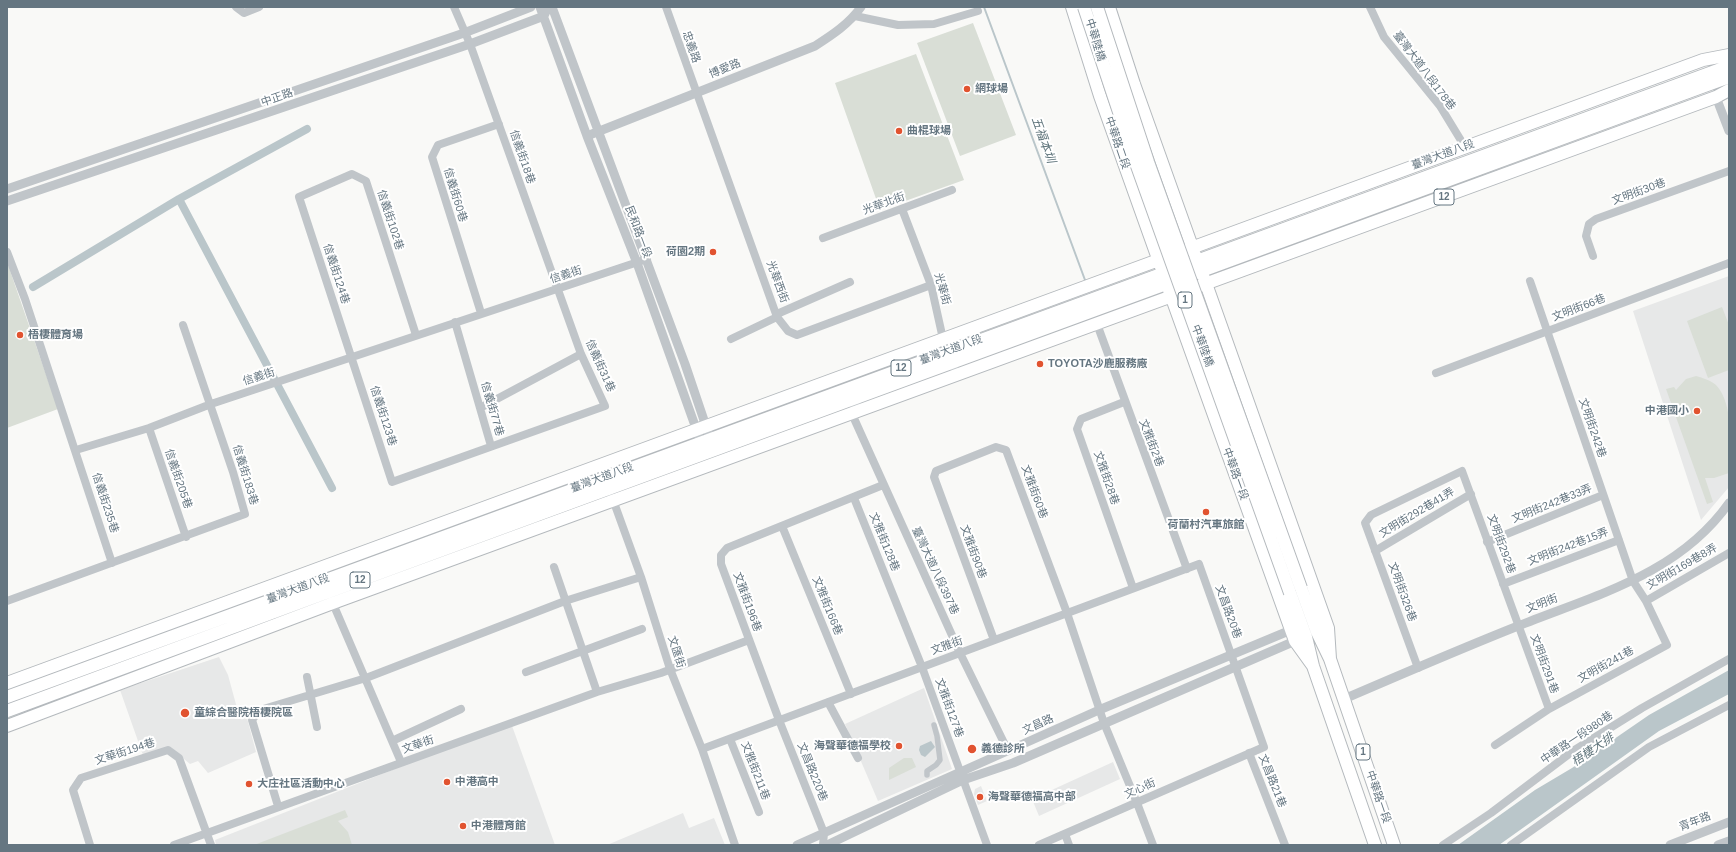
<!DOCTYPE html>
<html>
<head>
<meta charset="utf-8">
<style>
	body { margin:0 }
	#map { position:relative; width:1736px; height:852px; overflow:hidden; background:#f9f9f7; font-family:Arial,sans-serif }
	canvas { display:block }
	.frame { position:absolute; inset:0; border:8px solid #657681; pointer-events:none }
</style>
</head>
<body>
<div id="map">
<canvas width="1736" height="852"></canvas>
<div class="frame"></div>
</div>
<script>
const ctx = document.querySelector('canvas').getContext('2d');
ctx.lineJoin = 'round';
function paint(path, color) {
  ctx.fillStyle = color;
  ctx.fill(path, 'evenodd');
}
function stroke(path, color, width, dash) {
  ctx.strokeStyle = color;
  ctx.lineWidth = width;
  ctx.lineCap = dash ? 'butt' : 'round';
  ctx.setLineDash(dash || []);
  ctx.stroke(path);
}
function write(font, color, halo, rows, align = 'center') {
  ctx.font = font + ' Arial,"Noto Sans TC",sans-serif';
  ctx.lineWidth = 4;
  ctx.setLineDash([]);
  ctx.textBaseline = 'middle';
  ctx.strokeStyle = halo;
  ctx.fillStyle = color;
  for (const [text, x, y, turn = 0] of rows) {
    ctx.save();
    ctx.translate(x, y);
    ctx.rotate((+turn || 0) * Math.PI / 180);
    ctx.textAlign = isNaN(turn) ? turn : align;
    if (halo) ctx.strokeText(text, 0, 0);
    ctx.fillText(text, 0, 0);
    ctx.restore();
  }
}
paint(new Path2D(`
	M1729 276V487L1701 520 1633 311Z
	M219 657 228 675 237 708 247 718 256 752 208 773 198 761 190 764 172 749 144 758 120 690Z
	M924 688 952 769 878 801 845 724Z
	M511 723 555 845H216L215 840Z
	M1113 762 1120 779 1039 816 1032 799Z
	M981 786 987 801 978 805 974 794 975 789Z
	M683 813 689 828 714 818 725 845H607Z`), '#e7e8e8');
paint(new Path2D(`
	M973 23 1016 135 960 156 917 43Z
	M916 54 964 180 880 210 835 83Z
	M7 262 58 409 7 428Z
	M1722 307 1729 325V370L1708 378 1687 321Z
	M1696 376C1703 378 1710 380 1716 385 1735 405 1729 448 1729 473L1714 478H1705L1713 502 1707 504 1666 389 1674 387 1676 390 1686 379Z
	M904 758H912L916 767 889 780V768Z
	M345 810 348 817 338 821 348 832 352 845H254Z`), '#d9ded6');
paint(new Path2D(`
	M1729 670V694L1659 731 1499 845H1458L1535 790 1572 768 1649 715Z
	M931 741 935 747 925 757 921 755 919 750 920 746Z`), '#bac6ca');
stroke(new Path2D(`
	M984 7 1085 280`), '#bac6ca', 2);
stroke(new Path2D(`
	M179 199 332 488
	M33 287 179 199 307 129`), '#bac6ca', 8);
const primary = new Path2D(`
	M1072 7 1100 96 1161 267
	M1109 7 1134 84 1195 255
	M1204 278 1328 628 1330 659
	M1169 290 1295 641 1313 666
	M1301 588 1317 632 1330 659 1394 845
	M1290 593 1306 637 1313 666 1375 845
	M7 683 1703 60 1729 55
	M7 697 1729 66
	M7 711 328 592 1729 77
	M7 726 333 603 1716 97 1729 90`);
stroke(primary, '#b4b9bd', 14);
stroke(new Path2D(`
	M927 775V771L936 765 940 760 937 736 934 725`), '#c0c5c9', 5.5);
stroke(new Path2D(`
	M236 7 244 13 259 7
	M666 7 777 317 788 331 797 335 931 285
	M1370 7 1384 37 1440 106 1465 147
	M855 16 898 25 934 24 978 11
	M902 209 931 285 943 339 957 376
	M823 238 952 190
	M7 252 25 299 112 563
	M1593 256 1586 236 1589 224 1596 219 1729 171
	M481 313 432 157 438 145 499 124
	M777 314 850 282
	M455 322 491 446
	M1097 324 1187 569
	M416 335 366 181 352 174 299 197 392 482 605 406 581 354 470 44 454 7
	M731 339 777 317
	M1436 373 1729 263
	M858 398 852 414 960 653 1008 751
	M1124 402 1081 419 1077 429 1133 588
	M480 408 581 354
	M149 428 186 537
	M76 450 149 428 211 404 647 259
	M612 497 641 577 670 669 702 749 735 845
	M854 498 922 667 987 845
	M782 526 851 694
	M1487 542 1603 495
	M1375 551 1471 494
	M554 567 597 692
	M1503 584 1619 540
	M331 599 401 762
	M7 601 245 514 233 472 183 325
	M1646 601 1729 553
	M994 640 934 477 936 471 996 447 1006 450 1067 613 1104 723 1137 803 1153 845
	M1418 668 1365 523 1371 515 1462 471 1549 709
	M526 672 642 629
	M307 677 317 727
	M828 702 858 758
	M730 739 759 812
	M392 741 461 709
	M1495 745 1549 709 1667 645 1646 601 1633 581 1530 281
	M702 749 1199 564 1264 747 1039 845
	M1249 753 1285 845
	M278 806 252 720 260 710 366 678 565 601 641 577
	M1065 834 1069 845
	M90 845 73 790 81 778 168 750 179 758 211 845
	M174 845 597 692 661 673 749 640
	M823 845 824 833 779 720 721 564V555L727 548 883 485
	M1443 845 1491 813 1573 751 1642 708 1729 659
	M1511 845 1649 747 1729 705`), '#c0c5c9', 8);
stroke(new Path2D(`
	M540 7 587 136 637 263 703 448
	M552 7 685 364 712 444
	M1716 97 1729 131
	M592 134 815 46C832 35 849 24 861 7
	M7 189 464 33 531 7
	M7 201 470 44 544 16 548 7
	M1344 699C1402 674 1460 649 1518 626 1595 595 1678 575 1729 503
	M797 845 1099 710 1291 630
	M827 845 963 780 1013 763 1295 641
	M1670 845 1729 822
	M1718 845 1729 841`), '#c0c5c9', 9);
stroke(primary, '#fff', 12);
const primaryBridge = new Path2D(`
	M1084 7 1137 166 1290 593
	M1097 7 1148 162 1301 588`);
stroke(primaryBridge, '#b4b9bd', 14, []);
stroke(primaryBridge, '#fff', 12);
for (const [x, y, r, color] of [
	[967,89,4,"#e15330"],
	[899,131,4,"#e15330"],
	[713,252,4,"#e15330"],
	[20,335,4,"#e15330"],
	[1040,364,4,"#e15330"],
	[1697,411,4,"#e15330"],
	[1206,512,4,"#e15330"],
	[185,713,5,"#e15330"],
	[899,746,4,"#e15330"],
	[972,749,5,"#e15330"],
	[447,782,4,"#e15330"],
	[249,784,4,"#e15330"],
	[980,797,4,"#e15330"],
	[463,826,4,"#e15330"]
]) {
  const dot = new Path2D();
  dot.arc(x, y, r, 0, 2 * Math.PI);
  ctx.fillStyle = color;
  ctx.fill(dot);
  stroke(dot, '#fff', 1.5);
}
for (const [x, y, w] of [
	[1444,197,20],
	[1185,300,14],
	[901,368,20],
	[360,580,20],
	[1363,752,14]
]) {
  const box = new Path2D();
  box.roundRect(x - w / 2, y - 8, w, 16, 3);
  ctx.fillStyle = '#fff';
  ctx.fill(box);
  stroke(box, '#657681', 1);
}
write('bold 10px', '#657681', null, [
	["12",1444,197],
	["1",1185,300],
	["12",901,368],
	["12",360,580],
	["1",1363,752]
]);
write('11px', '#657681', '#fff', [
	["中華陸橋",1095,40,73],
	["忠義路",691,47,71],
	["博愛路",725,69,-22],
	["臺灣大道八段178巷",1424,71,53],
	["中正路",277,98,-19],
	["中華路二段",1117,143,71],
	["臺灣大道八段",1443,155,-20],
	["信義街18巷",522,157,71],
	["文明街30巷",1639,192,-20],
	["信義街60巷",455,195,73],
	["光華北街",884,204,-20],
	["信義街102巷",390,220,72],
	["民和路一段",638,232,69],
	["信義街124巷",336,274,72],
	["信義街",566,275,-18],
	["光華西街",777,282,70],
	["光華街",942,289,74],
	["文明街66巷",1579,308,-21],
	["中華陸橋",1202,346,70],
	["臺灣大道八段",951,350,-20],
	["信義街31巷",600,366,66],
	["信義街",259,377,-18],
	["信義街77巷",492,409,74],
	["信義街123巷",383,416,72],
	["文明街242巷",1592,428,71],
	["文雅街2巷",1151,443,69],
	["中華路一段",1235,474,70],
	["信義街183巷",245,475,73],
	["臺灣大道八段",602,478,-20],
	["文雅街28巷",1106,478,71],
	["信義街205巷",178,479,71],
	["文雅街60巷",1034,492,70],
	["信義街235巷",105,503,72],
	["文明街242巷33弄",1552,504,-22],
	["文明街292巷41弄",1417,513,-31],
	["文雅街128巷",884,542,68],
	["文明街292巷",1501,544,70],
	["文明街242巷15弄",1568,547,-21],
	["文雅街90巷",973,552,70],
	["文明街169巷8弄",1682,567,-30],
	["臺灣大道八段397巷",935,571,65],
	["臺灣大道八段",298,589,-20],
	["文明街326巷",1402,592,70],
	["文雅街196巷",747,602,70],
	["文明街",1542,604,-21],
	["文雅街166巷",827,606,68],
	["文昌路20巷",1228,612,70],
	["文雅街",947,646,-20],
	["文匯街",676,652,72],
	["文明街291巷",1544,664,70],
	["文明街241巷",1606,665,-29],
	["文雅街127巷",949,708,70],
	["文昌路",1038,725,-24],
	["中華路一段980巷",1577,738,-34],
	["文華街",418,745,-19],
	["文華街194巷",125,752,-18],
	["文雅街211巷",755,771,69],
	["文昌路220巷",812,772,68],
	["文昌路21巷",1272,781,68],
	["文心街",1140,789,-24],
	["中華路一段",1378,797,71],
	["青年路",1695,822,-21]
]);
write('bold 11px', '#657681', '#fff', [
	["網球場",975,89],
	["曲棍球場",907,131],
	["荷園2期",705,252,"right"],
	["梧棲體育場",28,335],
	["TOYOTA沙鹿服務廠",1048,364],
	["中港國小",1689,411,"right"],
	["荷蘭村汽車旅館",1206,525,"center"],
	["童綜合醫院梧棲院區",194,713],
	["海聲華德福學校",891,746,"right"],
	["義德診所",981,749],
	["中港高中",455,782],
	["大庄社區活動中心",257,784],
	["海聲華德福高中部",988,797],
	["中港體育館",471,826]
], 'left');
write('italic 12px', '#60757c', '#fff', [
	["五福本圳",1043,140,70],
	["梧棲大排",1593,750,-34]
]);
</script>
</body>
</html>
